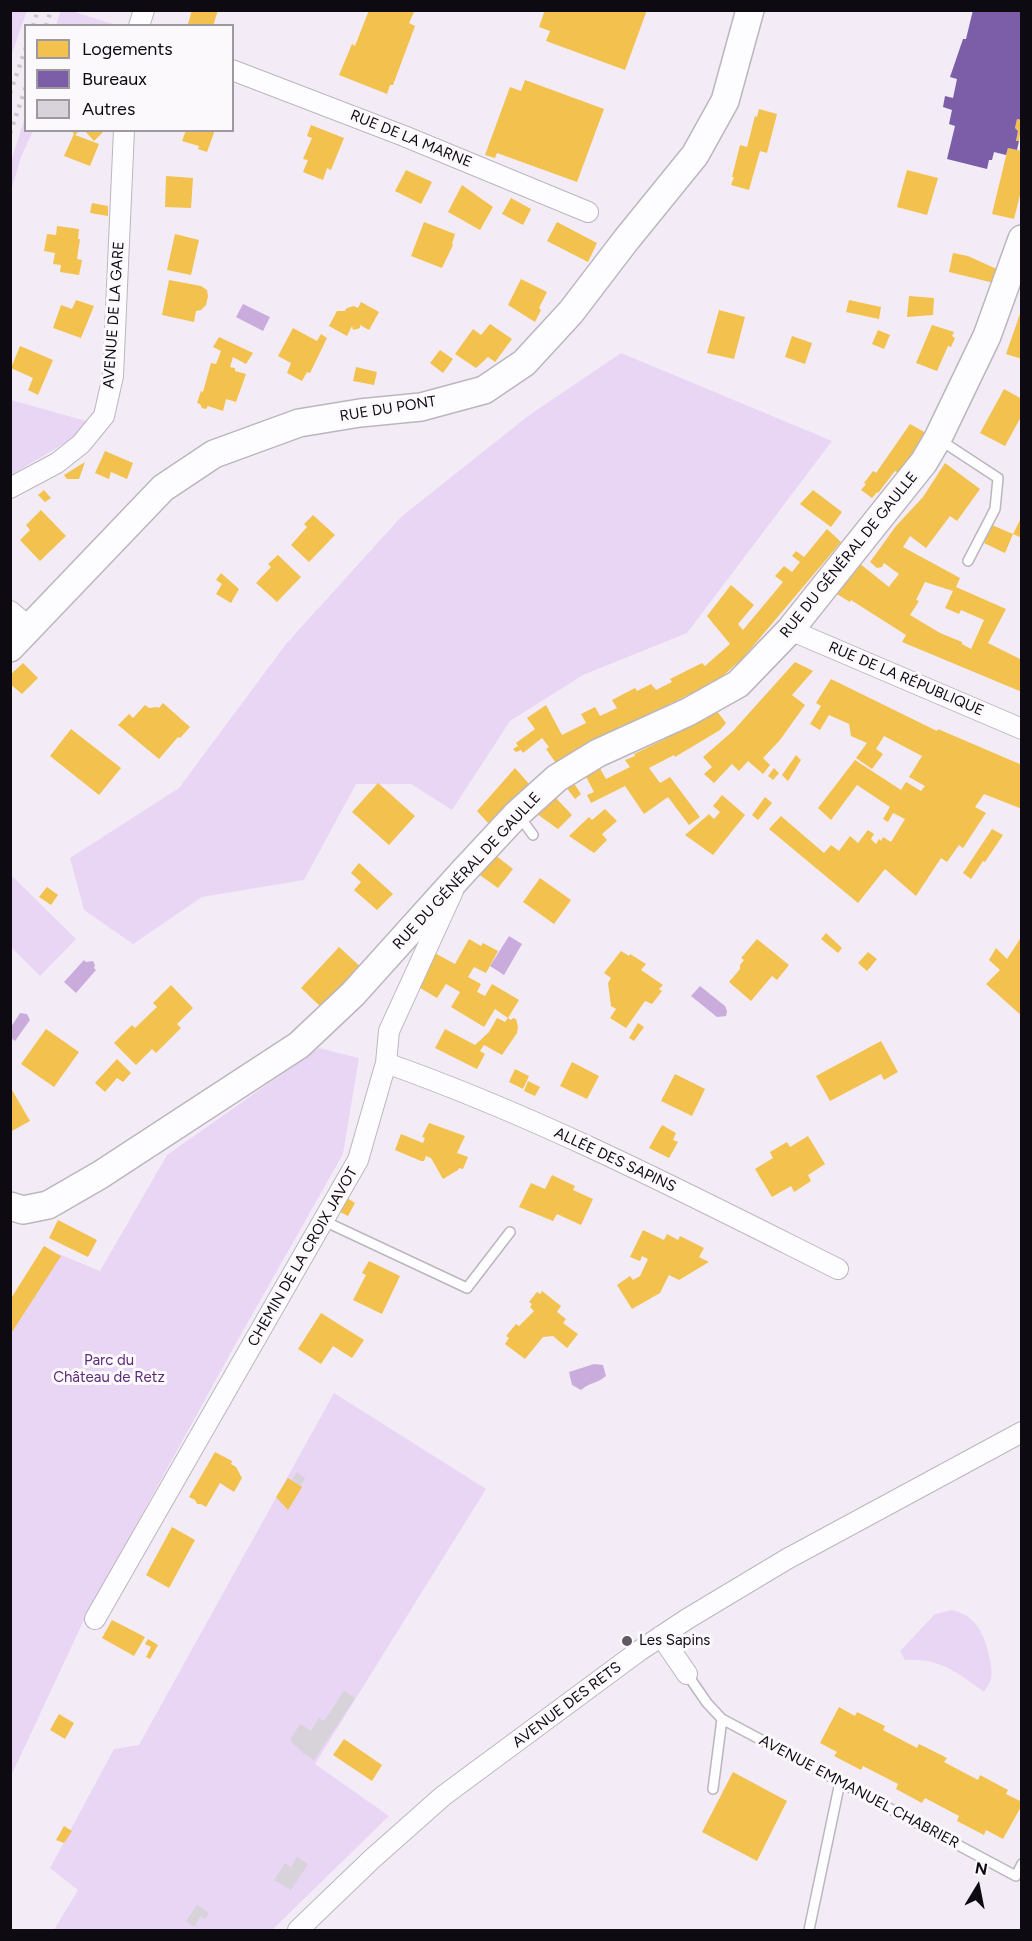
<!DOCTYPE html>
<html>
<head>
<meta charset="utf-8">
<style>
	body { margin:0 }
	#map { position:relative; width:1032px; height:1941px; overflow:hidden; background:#f3ecf7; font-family:Figtree,sans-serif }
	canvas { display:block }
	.frame { position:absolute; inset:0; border:12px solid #0e0a11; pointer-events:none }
	.legend { position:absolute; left:24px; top:24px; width:210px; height:108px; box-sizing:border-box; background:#fcf9fd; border:2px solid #9d999f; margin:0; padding:8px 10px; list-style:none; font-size:18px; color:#0e0a11 }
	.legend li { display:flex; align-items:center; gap:12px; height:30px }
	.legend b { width:30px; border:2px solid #9d999f }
	.north { position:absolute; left:948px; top:1857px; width:60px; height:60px; -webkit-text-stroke:4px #fcf9fd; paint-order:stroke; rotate:10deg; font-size:16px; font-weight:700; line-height:24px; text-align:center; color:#0e0a11 }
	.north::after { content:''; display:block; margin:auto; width:21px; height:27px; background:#0e0a11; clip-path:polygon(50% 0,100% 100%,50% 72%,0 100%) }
</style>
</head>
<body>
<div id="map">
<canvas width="1032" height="1941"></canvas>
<div class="frame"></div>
<ul class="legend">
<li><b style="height:16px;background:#f2c14e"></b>Logements</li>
<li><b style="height:16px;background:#7b5ea7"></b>Bureaux</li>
<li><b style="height:16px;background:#d8d2db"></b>Autres</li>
</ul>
<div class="north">N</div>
</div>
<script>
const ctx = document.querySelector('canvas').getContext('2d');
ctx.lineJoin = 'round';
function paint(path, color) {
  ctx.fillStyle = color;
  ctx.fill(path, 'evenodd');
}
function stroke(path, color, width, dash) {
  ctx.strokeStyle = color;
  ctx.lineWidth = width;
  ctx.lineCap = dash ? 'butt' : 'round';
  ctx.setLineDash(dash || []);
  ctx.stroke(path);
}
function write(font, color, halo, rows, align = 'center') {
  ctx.font = font + ' Figtree,sans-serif';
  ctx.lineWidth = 6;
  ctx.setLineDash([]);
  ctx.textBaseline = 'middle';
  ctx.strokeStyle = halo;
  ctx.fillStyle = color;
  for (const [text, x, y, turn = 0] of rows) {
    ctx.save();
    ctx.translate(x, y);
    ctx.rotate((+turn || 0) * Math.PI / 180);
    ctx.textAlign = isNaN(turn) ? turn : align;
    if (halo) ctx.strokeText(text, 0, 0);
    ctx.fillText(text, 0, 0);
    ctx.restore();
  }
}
paint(new Path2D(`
	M11 10 27 11 11 56 10 11Z
	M61 10 72 11 116 25H83L78 24 77 25H56Z
	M25 117 26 130 33 131 21 157 11 191V162Z
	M621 353 832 441 687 633 583 675 510 721 452 810 411 784H356L304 880 202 897 133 944 84 910 70 858 179 788 286 644 401 517 528 416Z
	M11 400 97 424 11 475Z
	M11 875 76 939 40 976 11 947Z
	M319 1048 359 1058 343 1154 235 1345 84 1620 11 1776V1326L59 1254 100 1271 167 1155Z
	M334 1393 486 1489 315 1764 389 1816 272 1930H54L78 1890 50 1868 114 1749 139 1745Z
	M952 1610C976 1616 983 1632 989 1655 990 1662 993 1672 991 1679 990 1683 986 1688 984 1692 959 1673 938 1657 905 1660L900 1651 935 1614Z`), '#e9d6f5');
paint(new Path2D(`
	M243 304 270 317 263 331 236 317Z
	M509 936 522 944 504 975 490 966Z
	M84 960 86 962 93 961 95 965 94 968 96 970 76 993 64 982Z
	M700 986 725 1006 727 1011 726 1016 717 1017 691 996Z
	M20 1013 27 1014 30 1020 15 1041 11 1038V1027Z
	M594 1364 603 1365 606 1376C598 1383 589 1383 581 1390L572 1385 569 1372Z`), '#caacdc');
paint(new Path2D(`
	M192 10H218L213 26H195L188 24Z
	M369 10H415L409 23 415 26 393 85H390L387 94 339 75 352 44 355 46Z
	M545 10H647L625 70 546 41 550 31 539 27Z
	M525 80 604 109 577 182 497 153 495 158 485 155 510 87 521 91Z
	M759 109 777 114 767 153 760 151 749 190 731 185 734 177H732L740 145 747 147 755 116 757 117Z
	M1017 119 1022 120 1019 141H1016L1018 131 1015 128Z
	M311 125 344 138 331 170 327 168 323 180 303 172 308 160 303 159 312 138 307 136Z
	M71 130H80L75 135 99 144 90 166 64 156 74 134Z
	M84 130H105L94 141Z
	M186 130H215L207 152 198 149 199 146 182 141Z
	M1008 148 1022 151V187L1014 219 992 214Z
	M406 170 432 182 421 204 395 191Z
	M907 170 938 178 927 215 897 207Z
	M166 176 193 178 191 208 165 207Z
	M462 185 493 207 480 230 448 212Z
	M511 198 531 209 523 225 502 214Z
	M92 203 108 206V216L90 213Z
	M424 222 455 234 452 244 453 245 442 268 411 256Z
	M557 222 597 243 588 262 547 241Z
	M57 226 79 229 78 239H80L77 259 82 260 79 275 60 272 61 265 53 264 55 253 44 251 47 234 56 235Z
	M175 234 199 240 191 275 167 270Z
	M953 253 968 256 1001 271 998 284 949 272Z
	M521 279 547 292 539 308 541 310 535 322 508 305Z
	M169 280 201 286 207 290 208 296 206 305 201 310 196 311 194 322 162 315Z
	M909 296 934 298 933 315 907 317Z
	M76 300 94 306 81 338 53 328 61 305 72 309Z
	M849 300 881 307 879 319 846 312Z
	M361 302 379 312 369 330 360 325V328L353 330 352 326 347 336 329 326 337 311H345L347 308 354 306 358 308Z
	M719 310 745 317 734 359 707 353Z
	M1021 311H1022V359L1006 354Z
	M490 324 512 339 495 362 488 357 476 368 455 354 473 329 481 335Z
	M932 325 954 332 952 336 955 338 951 347 948 346 937 371 916 363Z
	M293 328 317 341 321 334 327 338 310 373 307 372 302 381 287 373 291 363 278 356Z
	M878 330 890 335 884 349 872 344Z
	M792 336 812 343 805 364 785 357Z
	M219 337 253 353 246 364 233 357 230 367 235 368V371L246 374 236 402 226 399 223 411 208 406 206 409 202 408 200 404 197 403 201 391 203 392 211 363 216 364 221 351 213 347Z
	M20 346 53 360 38 395 28 390 33 378 11 368Z
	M440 350 453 359 443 373 430 363Z
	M356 367 377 372 374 385 353 381Z
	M1004 389 1022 399V415L1005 446 980 433Z
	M910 424 926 433 899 473 895 471 878 493 877 492 872 498 861 490 866 484 864 483 873 471 876 473Z
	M105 451 133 463 127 479 111 472 109 479 95 473Z
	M85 462 79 479H67L64 475Z
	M945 463 980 489 957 521 950 516 926 548 910 536 903 547 960 578 956 587 1006 609 988 643 1022 660V692L902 642 906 635 851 600 850 602 835 593 859 563 889 587 891 584 899 574 884 563 882 567 877 568 870 562 896 526 923 497ZM925 582 953 591 945 608 959 614 961 610 984 620 971 649 962 644V642L940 633 910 615 919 601 916 600Z
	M44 490 51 498 45 502 38 495Z
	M813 490 842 512 831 527 800 504Z
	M41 510 66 536 40 561 20 540 30 530 26 525Z
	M313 515 335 535 309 562 291 545 307 527 304 524Z
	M1022 516V538L1013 534Z
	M992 525 1013 534 1005 553 984 543Z
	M827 529 841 542 743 658 717 681 573 751 556 763 546 749 549 747 542 738 523 753 521 750 516 752 513 749 518 746 516 743 535 729 527 718 546 705 562 735 586 723 581 714 595 707 600 716 617 708 612 700 635 688 637 691 651 684 656 690 672 682 670 679 702 663 705 666 730 644 707 616 731 585 754 605 738 624 743 630 783 582 775 576 784 566 792 572 800 562 792 556 796 551 804 557Z
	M278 555 301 577 277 602 256 583 271 567 268 564Z
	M221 573 239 589 231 603 216 594 222 584 216 580Z
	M795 662 813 671 792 695 805 705 780 740 763 758 770 765 763 774 748 761 739 771 732 764 714 783 704 774 712 767 703 757 733 731Z
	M23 663 38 678 22 694 10 684V675Z
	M831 679 937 731 938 729 1022 765V809L984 794 975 807 986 813 963 848 959 845 947 862 941 858 916 896 885 869 858 903 769 829 781 816 824 853 831 845 839 851 850 836 858 843 868 830 874 834 871 839 876 844 879 839 881 841 883 837 891 842 905 819 893 813 888 822 883 819 890 807 857 785 831 820 818 808 855 760 901 790 906 782 921 791 925 786 909 777 922 756 884 736 876 749 883 754 872 769 856 758 867 743 851 736 849 724 829 715 820 730 810 724 821 706 816 703Z
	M163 703 190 727 180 738 178 737 159 759 118 725 129 714 133 718 145 705 149 708 157 707 159 708Z
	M716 710 726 723 720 730 675 757 674 755 649 768 660 783 670 777 700 817 689 825 668 797 644 814 625 786 591 803 587 795 594 792 583 771 597 763 606 779 630 767 625 760 635 756 634 754 665 739 663 735Z
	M71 729 121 768 99 795 50 756Z
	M796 755 801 760 788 781 782 775Z
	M515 768 530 785 489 824 477 811Z
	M774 768 779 773 773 780 768 776Z
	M573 782 581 794 575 799 566 787Z
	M378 783 415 816 389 845 352 812Z
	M722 795 745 815 713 855 685 835 709 814 714 819 720 812 713 806Z
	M554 796 572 815 558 829 537 814Z
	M765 797 772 803 758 820 752 815Z
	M605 809 617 821 602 834 607 840 594 853 569 836 589 817 592 820Z
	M992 829 1003 835 985 862 983 861 971 879 963 873Z
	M495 855 513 869 498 888 477 873Z
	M359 863 393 894 377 910 354 890 361 882 351 873Z
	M540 878 571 900 554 924 523 902Z
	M47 887 58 895 51 905 39 897Z
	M826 933 842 948 838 953 821 939Z
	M1022 936V1016L986 984 1000 970 989 960 996 948 1007 959Z
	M469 939 481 946 483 943 498 951 486 973 474 967 468 977 481 984 477 992 485 996 492 984 519 1000 508 1018 511 1020 513 1018 516 1019 518 1027 517 1033 502 1055 484 1045 480 1051 485 1054 477 1069 435 1048 445 1029 475 1045 489 1032 497 1018 505 1022 508 1018 495 1009 484 1027 451 1007 460 992 446 984 437 998 415 985 431 951 455 964Z
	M757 939 789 965 777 980 772 976 751 1001 729 982 740 969V965L744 960 741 958Z
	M339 947 362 968 323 1009 301 988Z
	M621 951 629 956 630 954 646 964 641 970 663 985 659 989 662 991 652 1004 645 1001 626 1028 610 1018 616 1009 611 1006 608 983 611 978 604 973Z
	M868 952 877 959 867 971 858 963Z
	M171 985 193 1008 177 1024 181 1028 156 1053 152 1049 136 1065 114 1043 132 1025 135 1028 157 1007 153 1003Z
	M638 1023 644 1027 634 1041 629 1038Z
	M46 1029 79 1052 54 1087 21 1064Z
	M881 1041 898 1072 884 1080 881 1074 830 1101 816 1076Z
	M117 1059 131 1073 123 1082 117 1078 105 1092 95 1083Z
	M572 1062 599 1076 587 1099 560 1086Z
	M515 1069 529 1076 523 1089 509 1082Z
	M675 1074 705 1089 692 1116 661 1101Z
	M528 1081 540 1087 535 1096 524 1091Z
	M10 1089 12 1090 30 1121 10 1132Z
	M429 1123 465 1136 457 1153 468 1157 463 1169 459 1168 458 1170 443 1179 431 1158 426 1156 424 1161H421L395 1150 401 1134 423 1143 425 1138 422 1137Z
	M662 1125 676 1133 673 1140 678 1142 669 1158 649 1148Z
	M808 1136 825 1164 808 1175 811 1181 794 1192 791 1186 772 1197 755 1169 773 1158 770 1152 787 1142 790 1147Z
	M552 1175 575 1186 573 1190 593 1199 581 1225 557 1214 553 1221 519 1207 531 1183 545 1189Z
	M347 1198 355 1203 348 1216 340 1212Z
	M58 1220 97 1240 88 1257 49 1238Z
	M643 1230 664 1240 667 1234 678 1240 680 1236 704 1248 699 1257 709 1262 679 1280 669 1275 660 1293 632 1309 617 1285 630 1276 633 1280 640 1276 648 1259 642 1256 640 1261 630 1257Z
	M44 1246 61 1256 10 1335V1300Z
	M369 1261 400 1276 382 1314 353 1300 366 1275 362 1273Z
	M542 1291 561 1306 557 1312 566 1319 563 1323 578 1334 567 1348 553 1336 543 1337 525 1359 505 1344 509 1338 506 1336 516 1324 519 1326 534 1311 530 1307 532 1304 529 1302 537 1292 540 1294Z
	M321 1313 364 1340 352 1358 333 1346 321 1364 298 1349Z
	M215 1452 232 1461 231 1464 236 1467 242 1478 234 1492 220 1483 206 1507 201 1504H197L195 1500 189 1497Z
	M288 1478 302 1487 288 1510 276 1497Z
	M172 1527 195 1540 169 1588 146 1575Z
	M112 1620 145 1637 134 1656 102 1638Z
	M148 1639 158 1645 150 1659 146 1657 151 1647 145 1644Z
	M839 1707 855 1716 857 1712 885 1726 883 1730 917 1748 919 1744 947 1758 944 1762 978 1780 980 1775 1008 1790 1006 1794 1022 1802V1805L1003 1839 986 1830 984 1835 957 1821 959 1816 925 1798 922 1803 896 1789 898 1784 863 1766 861 1770 834 1756 837 1752 820 1743Z
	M59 1714 74 1723 65 1739 50 1730Z
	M344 1739 382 1765 372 1781 333 1755Z
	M733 1772 787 1801 757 1861 702 1832Z
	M64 1826 72 1831 64 1843 56 1840Z`), '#f2c14e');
paint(new Path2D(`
	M973 10H1022V120L1017 119 1015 128 1018 131 1016 141H1019L1017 150 1008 148 1006 155 994 152 992 160H989L987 169 947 159 955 126 949 124 952 110 943 107 945 96 953 98 957 79 950 77 963 39H966Z`), '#7b5ea7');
paint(new Path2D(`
	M297 1472 305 1478 301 1486 292 1480Z
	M344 1691 355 1698 314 1760 303 1753 290 1740 300 1724 311 1731 319 1718 324 1721Z
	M297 1857 308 1864 291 1890 274 1880 285 1863 291 1867Z
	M197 1905 209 1913 205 1919 201 1916 194 1927 186 1921Z`), '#d8d2db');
const lane = new Path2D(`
	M940 440 998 478 995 509 968 561
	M519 816 533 835
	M324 1221 467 1288 510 1232
	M687 1674 707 1703 722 1719 1016 1876 1022 1864
	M713 1789 722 1719
	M809 1930 840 1782`);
const street = new Path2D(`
	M139 26 144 10
	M232 70 404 136 588 212
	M10 488 57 463 81 444 104 416 113 376 124 130
	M10 611 29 627
	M790 630 1022 729
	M386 1063C542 1118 690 1195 838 1269
	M95 1619 358 1160 386 1063 389 1031 453 891
	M661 1636 687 1674
	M298 1930 372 1859 443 1796 639 1651 687 1619 787 1559 1022 1432`);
const secondary = new Path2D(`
	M10 648 163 488 214 454 299 423 360 413 421 407 484 390 524 363 571 312 626 240 695 155 725 101 750 10
	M10 1206 23 1210 48 1205 100 1175 299 1045 353 994 462 873 517 814 557 778 598 753 688 712 738 684 790 630 924 462 938 438 987 336 1022 239`);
stroke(lane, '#bbb6be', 12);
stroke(street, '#bbb6be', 22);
stroke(secondary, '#bbb6be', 30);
stroke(lane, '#fdfcfe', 9);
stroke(street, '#fdfcfe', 20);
stroke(secondary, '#fdfcfe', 27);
stroke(new Path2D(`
	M33 26 38 10
	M46 26 51 10
	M10 93 26 48
	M10 133 26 87`), '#c8c6c8', 4.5, [3, 6]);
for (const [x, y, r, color] of [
	[627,1641,6,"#5e5962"]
]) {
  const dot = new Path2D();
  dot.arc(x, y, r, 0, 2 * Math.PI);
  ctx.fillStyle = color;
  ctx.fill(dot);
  stroke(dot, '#fcf9fd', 2);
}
write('15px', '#0e0a11', '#fcf9fd', [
	["RUE DE LA MARNE",411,139,22],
	["AVENUE DE LA GARE",114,315,-86],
	["RUE DU PONT",388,409,-9],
	["RUE DU GÉNÉRAL DE GAULLE",849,555,-51],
	["RUE DE LA RÉPUBLIQUE",906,679,23],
	["RUE DU GÉNÉRAL DE GAULLE",467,871,-47],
	["ALLÉE DES SAPINS",615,1160,25],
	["CHEMIN DE LA CROIX JAVOT",303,1257,-60],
	["AVENUE DES RETS",567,1705,-37],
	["AVENUE EMMANUEL CHABRIER",859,1792,28]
]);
write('15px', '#5c2b77', '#fcf9fd', [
	["Parc du",109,1361],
	["Château de Retz",109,1378]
]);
write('15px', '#0e0a11', '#fcf9fd', [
	["Les Sapins",639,1641]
], 'left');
</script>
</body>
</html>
